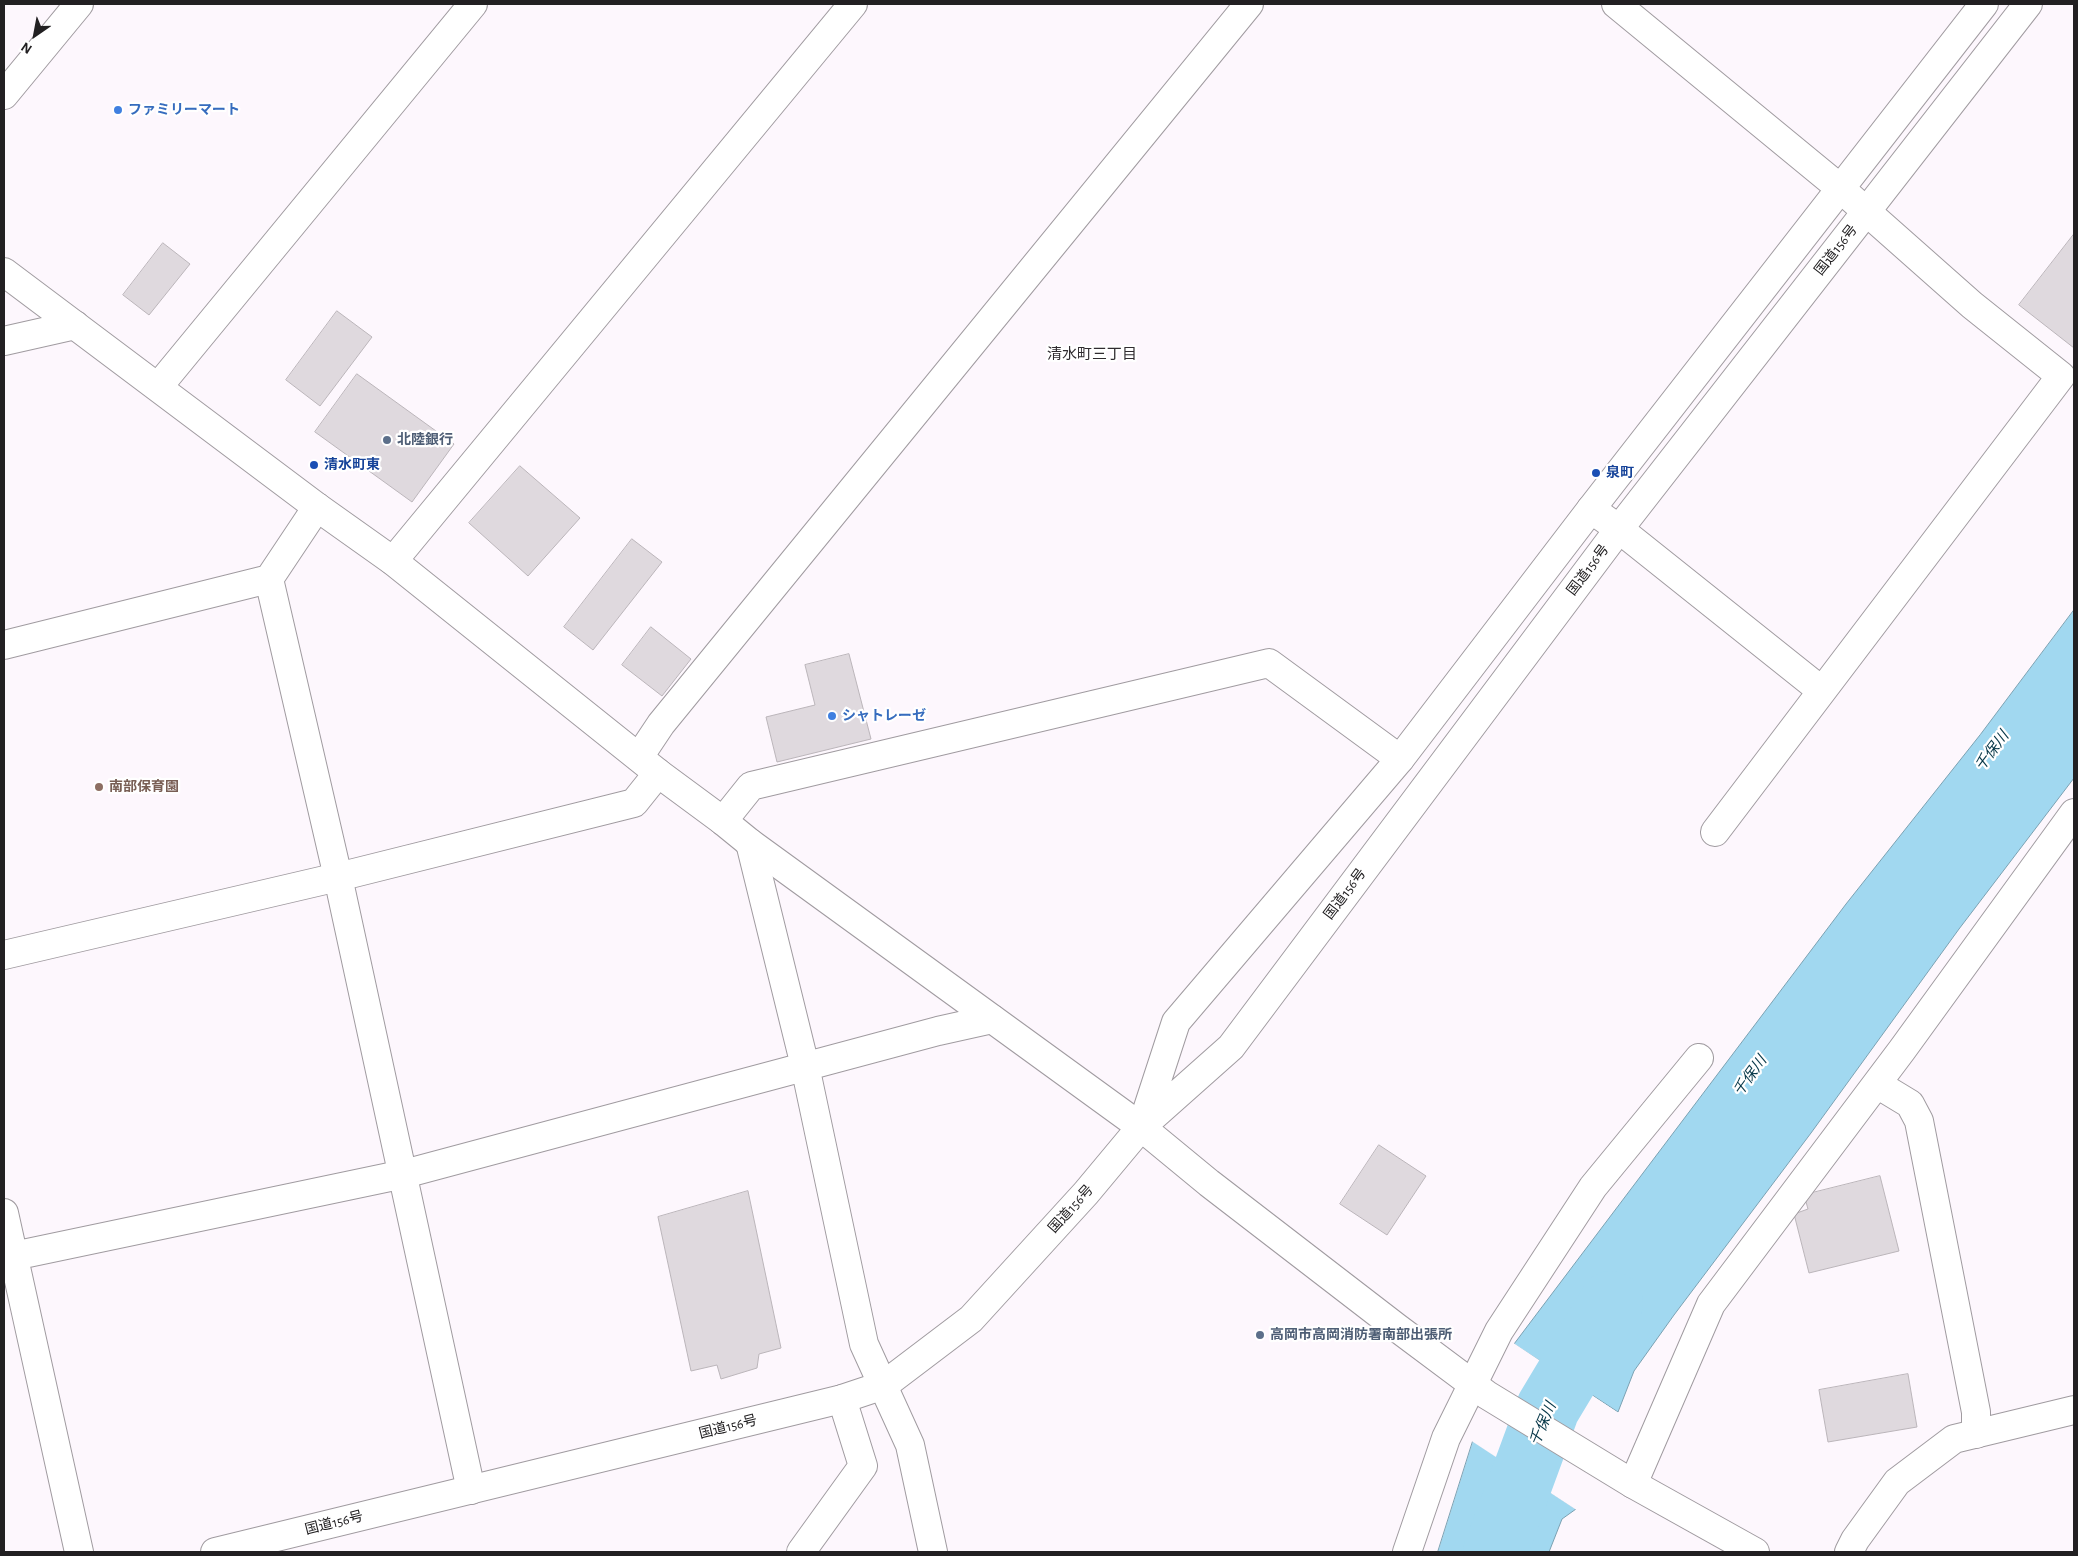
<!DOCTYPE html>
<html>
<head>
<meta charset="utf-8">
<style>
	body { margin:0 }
	#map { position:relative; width:2078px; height:1556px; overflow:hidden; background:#fdf7fd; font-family:"Alegreya Sans",sans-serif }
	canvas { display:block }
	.frame { position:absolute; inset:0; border:5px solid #222022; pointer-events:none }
	.north { position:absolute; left:10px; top:10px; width:50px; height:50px; -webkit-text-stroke:4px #fff; paint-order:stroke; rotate:213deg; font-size:14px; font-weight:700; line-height:20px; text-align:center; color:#222022 }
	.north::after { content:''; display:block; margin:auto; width:18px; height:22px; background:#222022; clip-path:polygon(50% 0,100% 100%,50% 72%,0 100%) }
</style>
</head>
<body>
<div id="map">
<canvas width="2078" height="1556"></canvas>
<div class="frame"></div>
<div class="north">N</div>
</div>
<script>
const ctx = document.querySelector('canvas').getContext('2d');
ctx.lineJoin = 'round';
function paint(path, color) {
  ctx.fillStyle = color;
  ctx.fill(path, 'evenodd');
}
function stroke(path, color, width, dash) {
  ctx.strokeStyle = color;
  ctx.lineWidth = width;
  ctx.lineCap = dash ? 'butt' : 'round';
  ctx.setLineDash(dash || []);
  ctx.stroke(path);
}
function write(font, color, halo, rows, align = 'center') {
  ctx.font = font + ' "Alegreya Sans","Noto Sans JP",sans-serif';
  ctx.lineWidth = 4.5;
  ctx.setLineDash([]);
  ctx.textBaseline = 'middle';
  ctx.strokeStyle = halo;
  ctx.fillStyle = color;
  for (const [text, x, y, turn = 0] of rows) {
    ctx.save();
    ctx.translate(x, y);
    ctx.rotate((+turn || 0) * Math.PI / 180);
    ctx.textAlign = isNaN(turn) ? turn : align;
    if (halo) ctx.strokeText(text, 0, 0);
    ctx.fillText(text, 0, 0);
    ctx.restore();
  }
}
const water = new Path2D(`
	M2074 610V778L1959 929 1811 1133 1674 1315 1634 1371 1618 1412 1514 1344 1846 904 1980 735Z
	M1473 1441 1576 1509 1562 1519 1549 1552H1438Z`);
paint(water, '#a1d8f0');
stroke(water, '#7ba1b2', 1);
paint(new Path2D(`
	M1512 1342 1620 1414H1616L1513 1346Z
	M1474 1439 1577 1507 1578 1511 1470 1440Z`), '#fdf7fd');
stroke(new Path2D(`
	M1495 1552 1548 1408 1611 1303`), '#a1d8f0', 64);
const building = new Path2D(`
	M2074 234V348L2019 305Z
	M163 243 190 264 149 315 123 295Z
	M337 311 372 337 320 406 286 380Z
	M357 374 454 444 412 502 315 432Z
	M520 466 580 518 528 576 469 523Z
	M632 539 662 562 593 650 564 627Z
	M651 627 691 659 662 696 622 665Z
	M849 654 871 739 777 762 766 717 815 705 805 665Z
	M1379 1145 1426 1176 1387 1235 1340 1204Z
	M1880 1176 1899 1251 1809 1273 1794 1214 1808 1209 1804 1195Z
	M748 1191 781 1348 759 1354 757 1368 721 1379 717 1365 691 1371 658 1217Z
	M1908 1374 1917 1427 1828 1442 1819 1390Z`);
paint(building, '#dfd9de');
stroke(building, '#bbb5ba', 1);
const minor = new Path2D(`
	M1616 4 1841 189 1972 305 2061 376 1715 832
	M4 95 79 4
	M4 341 75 325
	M158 387 473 4
	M1591 509 1619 529 1822 691
	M393 561 853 4
	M269 579 338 877 471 1490
	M4 645 269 579 317 507
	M639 757 661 724 1249 4
	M723 821 751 786 1269 663 1400 759
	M750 843 805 1066 864 1344 910 1445 933 1552
	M4 955 338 877 634 803 658 773
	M1877 1084 1910 1104 1919 1121 1976 1412V1434
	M4 1213 79 1552
	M4 1258 404 1174 938 1031 992 1019
	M1633 1484 1711 1304 1902 1050 2074 813
	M801 1552 863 1466 842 1399
	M1407 1552 1446 1438 1499 1331 1593 1187 1699 1058`);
const tertiary = new Path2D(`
	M4 272 317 507 393 561 658 773 723 821 750 843 1141 1127 1209 1183 1396 1327 1487 1395 1633 1484 1755 1552
	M1849 1552 1855 1540 1897 1482 1954 1439 2074 1410`);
const trunk = new Path2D(`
	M1142 1126 1176 1022 1400 759 1591 509 1984 4
	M215 1552 842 1399 884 1385 971 1319 1086 1193 1141 1127 1231 1047 1619 529 2028 4`);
stroke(minor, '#a09ba0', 30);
stroke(tertiary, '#a09ba0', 30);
stroke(trunk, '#a09ba0', 30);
stroke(minor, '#fff', 28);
stroke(tertiary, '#fff', 28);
stroke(trunk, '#fff', 28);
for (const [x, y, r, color] of [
	[118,110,5,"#3f7fe0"],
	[387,440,5,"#5c6f8a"],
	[314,465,5,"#1a4fb4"],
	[1596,473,5,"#1a4fb4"],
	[832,716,5,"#3f7fe0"],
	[99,787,5,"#8d6e63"],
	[1260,1335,5,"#5c6f8a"]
]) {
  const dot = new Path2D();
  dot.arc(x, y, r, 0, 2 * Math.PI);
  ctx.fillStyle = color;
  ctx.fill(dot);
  stroke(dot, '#fff', 2);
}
write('bold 14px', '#366cbe', '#fff', [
	["ファミリーマート",128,110],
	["シャトレーゼ",842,716]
], 'left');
write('14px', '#222022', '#fff', [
	["国道156号",1836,250,-52],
	["国道156号",1588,570,-53],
	["国道156号",1345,894,-53],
	["国道156号",1071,1209,-48],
	["国道156号",728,1427,-14],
	["国道156号",334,1523,-14]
]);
write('bold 14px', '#4e5e75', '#fff', [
	["北陸銀行",397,440],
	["高岡市高岡消防署南部出張所",1270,1335]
], 'left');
write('bold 14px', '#164399', '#fff', [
	["清水町東",324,465],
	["泉町",1606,473]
], 'left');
write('bold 14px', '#785e54', '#fff', [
	["南部保育園",109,787]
], 'left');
write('15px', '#2f2b2f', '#fff', [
	["清水町三丁目",1092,354]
]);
write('italic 15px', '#063748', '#fff', [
	["千保川",1992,751,-53],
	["千保川",1750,1076,-54],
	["千保川",1543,1424,-67]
]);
</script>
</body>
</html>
